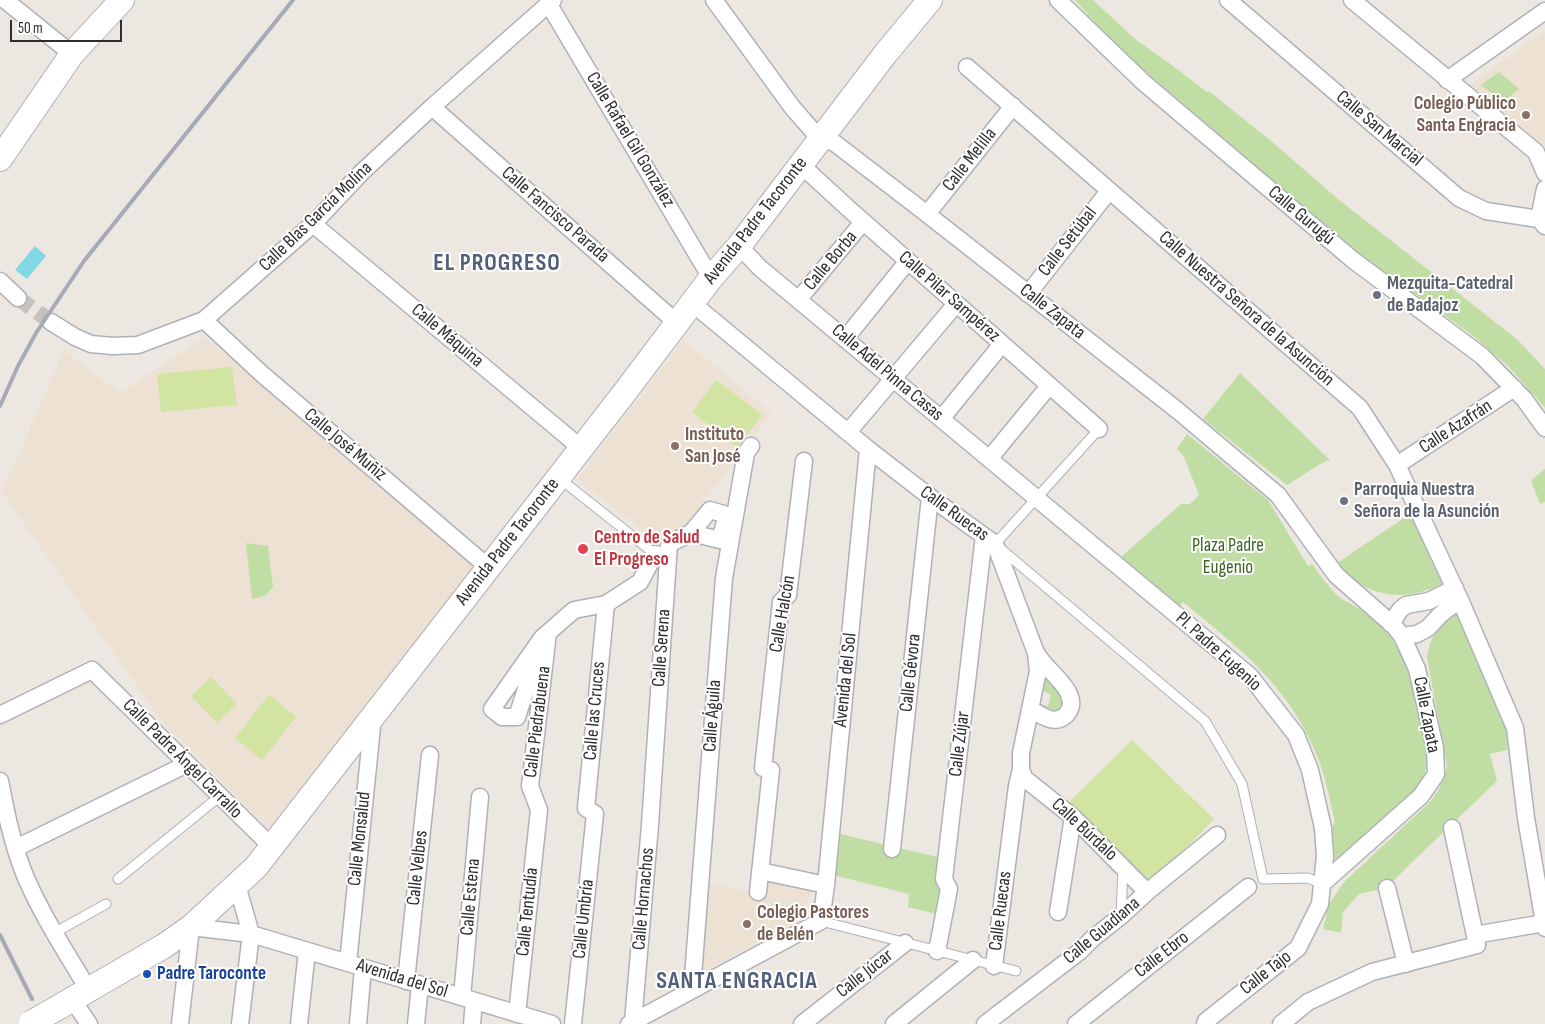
<!DOCTYPE html>
<html>
<head>
<meta charset="utf-8">
<style>
	body { margin:0 }
	#map { position:relative; width:1545px; height:1024px; overflow:hidden; background:#ede7e2; font-family:"Sofia Sans Condensed",sans-serif }
	canvas { display:block }
	.scale { position:absolute; left:10px; top:20px; width:112px; height:22px; box-sizing:border-box; border:2px solid #2e2e2e; border-top:0; padding-left:6px; font-size:15px; line-height:18px; white-space:nowrap; color:#2e2e2e; -webkit-text-stroke:4px #fff; paint-order:stroke }
</style>
</head>
<body>
<div id="map">
<canvas width="1545" height="1024"></canvas>
<div class="scale">50 m</div>
</div>
<script>
const ctx = document.querySelector('canvas').getContext('2d');
ctx.lineJoin = 'round';
function paint(path, color) {
  ctx.fillStyle = color;
  ctx.fill(path, 'evenodd');
}
function stroke(path, color, width, dash) {
  ctx.strokeStyle = color;
  ctx.lineWidth = width;
  ctx.lineCap = dash ? 'butt' : 'round';
  ctx.setLineDash(dash || []);
  ctx.stroke(path);
}
function write(font, color, halo, rows, align = 'center') {
  ctx.font = font + ' "Sofia Sans Condensed",sans-serif';
  ctx.lineWidth = 4;
  ctx.setLineDash([]);
  ctx.textBaseline = 'middle';
  ctx.strokeStyle = halo;
  ctx.fillStyle = color;
  for (const [text, x, y, turn = 0] of rows) {
    ctx.save();
    ctx.translate(x, y);
    ctx.rotate((+turn || 0) * Math.PI / 180);
    ctx.textAlign = isNaN(turn) ? turn : align;
    if (halo) ctx.strokeText(text, 0, 0);
    ctx.fillText(text, 0, 0);
    ctx.restore();
  }
}
paint(new Path2D(`
	M1545 31V146L1470 84Z
	M205 337 475 565 269 828 162 722 2 492 64 350 120 393Z
	M683 340 772 413 684 527 679 532 660 541 653 538 577 479Z
	M765 873 813 885 810 897 804 909 795 921 783 931 697 974 706 882 760 894Z`), '#ede1d3');
paint(new Path2D(`
	M1075 0H1093L1135 39 1169 63 1207 92 1209 91 1262 134H1263L1338 199 1518 340 1545 369V408L1509 367 1472 335 1366 259 1118 48Z
	M1499 72 1519 89 1503 102 1481 85Z
	M1240 373 1330 460 1322 463 1287 485 1203 419Z
	M1187 434 1268 500 1308 566 1312 564C1321 576 1330 590 1342 599 1352 605 1363 610 1372 617 1405 643 1413 687 1421 726 1426 749 1432 767 1418 788L1341 860 1335 859C1330 851 1329 830 1335 822 1329 797 1325 772 1314 749 1285 682 1237 647 1183 602L1180 606 1121 557 1181 504H1190L1199 495 1184 457 1177 449Z
	M1545 469V502L1540 504 1531 480Z
	M1410 514 1442 584C1403 603 1366 598 1337 563Z
	M246 543 268 546 273 587 265 596 252 599Z
	M1458 614 1504 719 1508 750 1490 754 1497 781C1462 815 1426 848 1391 883L1390 887 1359 894 1343 912 1341 933 1323 929 1329 904 1344 882 1431 801C1439 790 1444 780 1447 767L1427 657C1430 639 1438 619 1458 614Z
	M1044 674C1057 687 1068 693 1062 713H1044L1040 704 1048 706 1051 695 1042 690Z
	M836 833 950 860 940 915 908 907 909 894 833 875Z`), '#c0dea4');
paint(new Path2D(`
	M232 367 237 405 161 412 157 374Z
	M716 380 762 415 737 447 692 412Z
	M211 677 237 704 217 723 191 696Z
	M269 695 296 717 262 760 235 738Z
	M1132 740 1214 819 1151 884 1066 805Z`), '#d1e4a1');
paint(new Path2D(`
	M35 246 46 256 27 279 15 270Z`), '#80d8e4');
stroke(new Path2D(`
	M18 298 51 322`), '#c7c2be', 16, [16, 8]);
const lane = new Path2D(`
	M1099 429 995 544 1205 721 1242 784 1263 879 1308 878 1322 884
	M559 478 655 554 659 551
	M118 879 220 796
	M1121 915 1123 868
	M821 921 1016 971
	M54 933 106 904`);
const street = new Path2D(`
	M5 0 72 54
	M714 0 792 107 812 130 836 144 927 214 1177 410 1278 495 1336 575 1394 626 1402 636 1417 669 1435 748 1436 774 1421 796 1322 884
	M1058 0 1143 82 1353 260 1482 356 1524 399 1545 428
	M1228 0 1459 198 1486 211 1539 219 1545 226
	M1352 0 1536 152 1545 173
	M548 3 711 278
	M967 67 1360 408 1397 465 1461 602 1515 728 1526 818 1545 928
	M1447 80 1545 11
	M432 107 677 323
	M801 165 850 210 1099 429
	M927 214 1013 106
	M1539 219 1545 189
	M313 224 581 448
	M739 246 760 268 1250 676 1296 735 1310 770 1323 828 1325 856 1320 904 1298 948 1206 1021 1205 1024
	M0 281 18 298
	M1028 294 1109 191
	M798 300 863 222
	M692 303 868 449 930 497 995 544 1036 653 1038 671 1021 753V769L1017 786 994 966
	M204 320 262 374 488 567
	M51 322 75 337 91 344 113 346 138 345 204 320 313 224 361 173 432 107 553 0
	M845 339 908 261
	M941 419 1002 344
	M849 431 956 304
	M989 459 1049 386
	M1397 465 1514 388
	M1391 624 1400 610 1406 605 1429 601 1455 588
	M1402 636 1417 634 1428 628 1440 615 1450 607 1461 602
	M542 638 492 709 502 717H517L542 638 574 610 606 604 640 582 655 554
	M1030 709C1041 715 1054 726 1066 715 1082 698 1056 677 1046 666 1042 662 1039 657 1036 653
	M0 715 92 670 272 847
	M763 768 781 602 788 595 804 461
	M1021 769 1024 778 1073 817 1147 892
	M0 781C6 813 13 847 26 878 43 917 66 952 88 989
	M16 848 187 764
	M892 849 930 497
	M760 871 826 885
	M237 885 251 934 240 1024
	M1387 888 1406 964
	M758 892 771 770
	M1058 912 1073 817
	M1475 935 1544 923
	M937 951 949 889 944 879 984 536
	M348 963 373 717
	M406 981 430 755
	M692 989 724 578 746 453 751 446
	M462 997 480 797
	M72 999 89 1024
	M517 1014 539 810 530 786 548 633
	M633 1022 650 825 669 544 691 533 710 510 727 515 720 540 691 533
	M180 1024 191 927 251 934 552 1024
	M299 1024 307 951
	M358 1024 363 968
	M416 1024 420 985
	M472 1024 474 1001
	M573 1024 595 814 586 808 606 604
	M629 1024 821 921 826 885 868 449
	M802 1024 905 943
	M894 1024 973 960
	M985 1024 1079 952 1092 939 1121 916 1147 892 1217 835
	M1076 1024 1248 887
	M1281 1024 1308 1002 1372 972 1477 945 1452 828`);
const secondary = new Path2D(`
	M0 159 72 54 122 0
	M59 1007 164 946 191 927 256 867 625 392 711 278 739 246 886 53 930 0`);
stroke(lane, '#aeb1b8', 11);
stroke(street, '#aeb1b8', 19);
stroke(secondary, '#aeb1b8', 26);
stroke(lane, '#fff', 9);
stroke(street, '#fff', 16);
stroke(secondary, '#fff', 24);
stroke(new Path2D(`
	M0 406 18 366 36 333 84 261 293 0
	M0 935 32 999`), '#a5aab6', 4);
const secondaryBridge = new Path2D(`
	M31 1023 59 1007`);
stroke(secondaryBridge, '#aeb1b8', 26, []);
stroke(secondaryBridge, '#fff', 24);
for (const [x, y, r, color] of [
	[1526,115,5,"#8d6e63"],
	[1377,295,5,"#6b7280"],
	[675,446,5,"#8d6e63"],
	[1344,501,5,"#6b7280"],
	[583,549,6,"#e0444e"],
	[747,924,5,"#8d6e63"],
	[147,974,5,"#1a4fb4"]
]) {
  const dot = new Path2D();
  dot.arc(x, y, r, 0, 2 * Math.PI);
  ctx.fillStyle = color;
  ctx.fill(dot);
  stroke(dot, '#fff', 2);
}
write('bold 19px', '#785e54', '#fff', [
	["Colegio Público",1516,104,"right"],
	["Santa Engracia",1516,126,"right"],
	["Instituto",685,435],
	["San José",685,457],
	["Colegio Pastores",757,913],
	["de Belén",757,935]
], 'left');
write('19px', '#2e2e2e', '#fff', [
	["Calle San Marcial",1379,129,40],
	["Calle Rafael Gil González",630,140,59],
	["Calle Melilla",970,160,-52],
	["Calle Fancisco Parada",555,215,41],
	["Calle Gurugú",1301,216,40],
	["Calle Blas García Molina",316,217,-44],
	["Avenida Padre Tacoronte",756,221,-52],
	["Calle Setúbal",1068,242,-52],
	["Calle Borba",831,261,-50],
	["Calle Pilar Sampérez",949,297,41],
	["Calle Nuestra Señora de la Asunción",1246,309,41],
	["Calle Zapata",1052,312,38],
	["Calle Máquina",447,336,40],
	["Calle Adel Pinna Casas",887,373,40],
	["Calle Azafrán",1456,427,-33],
	["Calle José Muñiz",345,445,40],
	["Calle Ruecas",954,514,36],
	["Avenida Padre Tacoronte",508,542,-52],
	["Calle Halcón",783,614,-80],
	["Calle Serena",662,648,-86],
	["Pl. Padre Eugenio",1218,652,42],
	["Calle Gévora",911,673,-84],
	["Avenida del Sol",846,680,-84],
	["Calle las Cruces",595,711,-85],
	["Calle Zapata",1426,715,79],
	["Calle Águila",713,716,-86],
	["Calle Piedrabuena",538,722,-83],
	["Calle Zújar",960,744,-83],
	["Calle Padre Ángel Carrallo",182,759,45],
	["Calle Búrdalo",1084,830,43],
	["Calle Monsalud",360,839,-84],
	["Calle Velbes",418,868,-84],
	["Calle Estena",471,897,-85],
	["Calle Hornachos",644,899,-85],
	["Calle Ruecas",1001,911,-83],
	["Calle Tentudía",528,912,-84],
	["Calle Umbría",584,919,-84],
	["Calle Guadiana",1102,931,-40],
	["Calle Ebro",1162,955,-38],
	["Calle Tajo",1266,973,-38],
	["Calle Júcar",865,974,-38],
	["Avenida del Sol",402,979,17]
]);
write('bold 19px', '#5b616d', '#fff', [
	["Mezquita-Catedral",1387,284],
	["de Badajoz",1387,306],
	["Parroquia Nuestra",1354,490],
	["Señora de la Asunción",1354,512]
], 'left');
write('bold 19px', '#be3a42', '#fff', [
	["Centro de Salud",594,538],
	["El Progreso",594,560]
], 'left');
write('19px', '#3a6523', '#fff', [
	["Plaza Padre",1228,546],
	["Eugenio",1228,568]
]);
write('bold 19px', '#164399', '#fff', [
	["Padre Taroconte",157,974]
], 'left');
ctx.letterSpacing = '1px';
write('bold 24px', '#525f7b', '#fff', [
	["EL PROGRESO",497,264],
	["SANTA ENGRACIA",737,982]
]);
ctx.letterSpacing = '0px';
</script>
</body>
</html>
